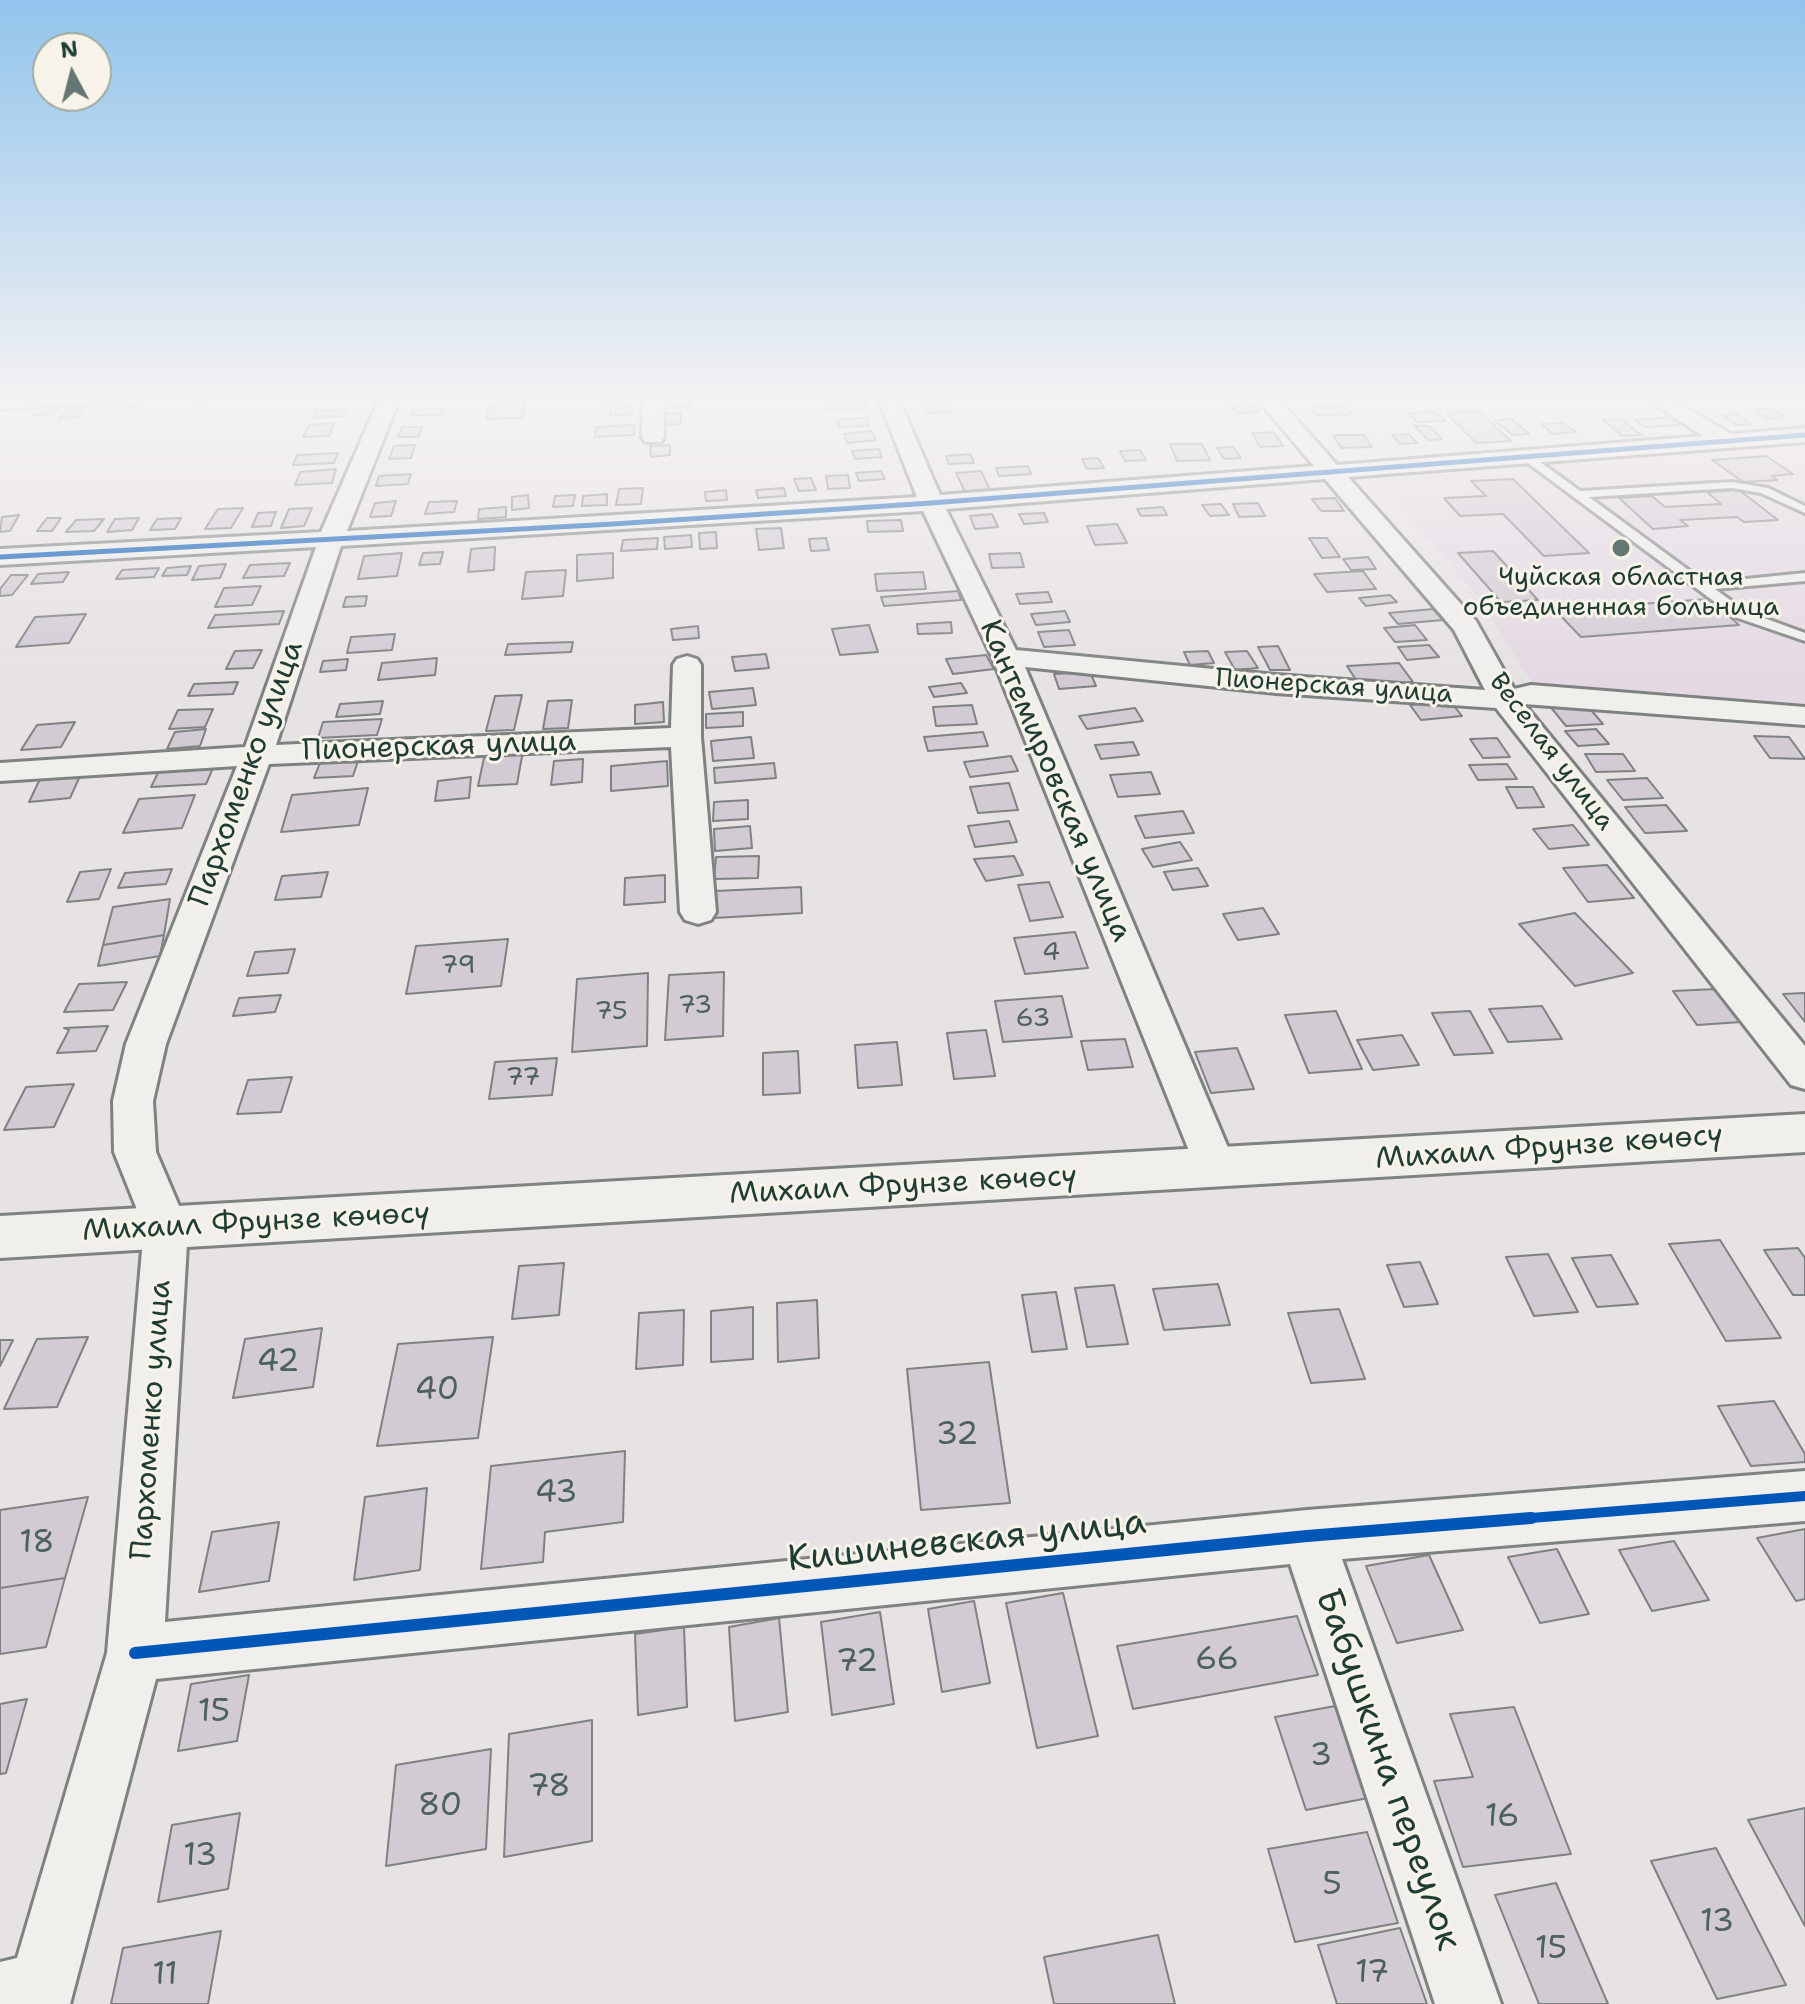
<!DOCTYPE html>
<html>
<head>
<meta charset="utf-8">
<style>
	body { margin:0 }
	#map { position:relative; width:1805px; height:2004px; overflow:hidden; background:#e7e2e4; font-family:"Shantell Sans",sans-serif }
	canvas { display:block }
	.north { position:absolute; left:32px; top:32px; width:80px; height:80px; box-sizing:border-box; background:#f7f3e8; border:2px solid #a1aaa0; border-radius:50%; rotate:353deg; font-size:22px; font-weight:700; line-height:32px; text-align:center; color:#1f3d34 }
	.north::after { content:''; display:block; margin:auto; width:28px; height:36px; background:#657772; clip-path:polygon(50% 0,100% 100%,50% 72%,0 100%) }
</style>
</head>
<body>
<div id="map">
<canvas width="1805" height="2004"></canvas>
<div class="north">N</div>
</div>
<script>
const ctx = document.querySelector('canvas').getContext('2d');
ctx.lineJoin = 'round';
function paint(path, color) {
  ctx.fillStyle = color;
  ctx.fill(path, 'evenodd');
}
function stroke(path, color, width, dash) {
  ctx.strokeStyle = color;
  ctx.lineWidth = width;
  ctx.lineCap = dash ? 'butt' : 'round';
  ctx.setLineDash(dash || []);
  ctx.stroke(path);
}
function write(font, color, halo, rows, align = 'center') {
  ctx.font = font + ' "Shantell Sans",sans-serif';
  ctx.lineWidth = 6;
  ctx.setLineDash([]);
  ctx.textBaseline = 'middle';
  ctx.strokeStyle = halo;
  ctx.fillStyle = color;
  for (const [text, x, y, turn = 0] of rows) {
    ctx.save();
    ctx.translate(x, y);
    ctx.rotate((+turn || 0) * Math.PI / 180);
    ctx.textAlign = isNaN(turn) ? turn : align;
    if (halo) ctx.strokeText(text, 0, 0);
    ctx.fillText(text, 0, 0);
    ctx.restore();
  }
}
paint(new Path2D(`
	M1805 441V707L1535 687 1476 595 1378 479Z`), '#e4d9e3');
const building = new Path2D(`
	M195 395H213L209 404 190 405Z
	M307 395H360L305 399Z
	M604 395H633V401L603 403Z
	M690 397 691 407 661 409 660 399Z
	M128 398H147L141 406 122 407Z
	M866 402V408L828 409 827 403Z
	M948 402 951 412 925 413 922 403Z
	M88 403 78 417 59 418 69 404Z
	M525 403 523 418 486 419 489 405Z
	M61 404 53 414 33 415 41 405Z
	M1253 404 1259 412 1237 413 1230 405Z
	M1344 405 1352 414 1317 416 1309 407Z
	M632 406V415L610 416V407Z
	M444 408 443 414 411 416 412 410Z
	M1771 408 1785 417 1767 419 1753 410Z
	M347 409 344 416 313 418 316 411Z
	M1479 411 1511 441 1476 443 1446 413Z
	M1436 412 1445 421 1417 422 1409 413Z
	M681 413V424L660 425V414Z
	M1737 414 1751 424 1736 425 1722 415Z
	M1670 417 1680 425 1644 427 1634 420Z
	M868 418 869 426 839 427 838 419Z
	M1511 419 1529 434 1513 435 1495 421Z
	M1621 419 1641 435 1622 436 1603 420Z
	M334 423 329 436 303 437 309 425Z
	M1564 423 1576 432 1553 434 1541 424Z
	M634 425V435L595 437 596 427Z
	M1415 426H1429L1442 439 1428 440Z
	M402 427H422L418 437H398Z
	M872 431 876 440 847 443 844 434Z
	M1274 432 1283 446 1260 447 1252 433Z
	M1409 434 1417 443 1400 444 1392 435Z
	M1333 435H1364L1372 447 1341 448Z
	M1170 444H1202L1210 460 1177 461Z
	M415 445 411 458 389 459 394 446Z
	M670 445V455L651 457 650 446Z
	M1233 447 1241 458 1224 459 1217 448Z
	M879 449 882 457 855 459 852 451Z
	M1140 450 1146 460 1125 461 1120 451Z
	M338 453 334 463 293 465 297 455Z
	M970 454 974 463 949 464 946 456Z
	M1766 456 1793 474 1772 476 1777 480 1743 482 1712 460Z
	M1098 458 1104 468 1087 469 1082 459Z
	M1028 466 1031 474 999 476 996 468Z
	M336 469 332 483 295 485 300 472Z
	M881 471 885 479 859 481 856 473Z
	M981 471 991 492 966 494 956 473Z
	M411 474 408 484 376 486 379 476Z
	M848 475 850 488 828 489 826 476Z
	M811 478 816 490 799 491 794 479Z
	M1513 479 1589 553 1544 556 1503 514 1460 516 1444 498 1486 496 1471 481Z
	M643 488 641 504 616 505 619 489Z
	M784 488 786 496 758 498 756 490Z
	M726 490 727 500 706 501 705 492Z
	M1739 490 1778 520 1744 522 1737 517 1680 520 1688 526 1653 529 1619 498 1652 496 1665 507 1721 504 1707 492Z
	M607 494V505L582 506 583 496Z
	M528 495 529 508 512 510V497Z
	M575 495 573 506 553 507 555 496Z
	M1335 498 1344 511H1321L1312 499Z
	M396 501 391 516 370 517 375 503Z
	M457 501 454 512 425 514 429 502Z
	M1258 503 1265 516 1239 517 1233 504Z
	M1221 504 1229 515 1210 516 1202 505Z
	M506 507V517L478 519 479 509Z
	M1163 507 1167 515 1141 516 1137 509Z
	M243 508 231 528 205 529 218 509Z
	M312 508 304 526 281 528 289 509Z
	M276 512 271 526 252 527 258 513Z
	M1044 513 1048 522 1024 524 1019 514Z
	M992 514 998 527 975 529 970 516Z
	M19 515 10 531 0 532 2 517Z
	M47 518H61L52 531H37Z
	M139 518 132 530 107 532 115 519Z
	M181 518 175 529 150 530 157 519Z
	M104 519 94 531 66 532 76 520Z
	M901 520 903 531 868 532 867 521Z
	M1117 524 1127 543 1095 545 1087 526Z
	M781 528 784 548 759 550 756 529Z
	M716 532 717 548 700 549 699 533Z
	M691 535 692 547 665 549 664 537Z
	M658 538 657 549 621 551 623 540Z
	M826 538 829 550 811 551 809 539Z
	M1309 538H1327L1340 557 1322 558Z
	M495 547 494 570 468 572 471 549Z
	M1493 551 1538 600 1501 602 1458 553Z
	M443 552 440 564 419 565 423 553Z
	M402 553 397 576 358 579 364 556Z
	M613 553V578L577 581V555Z
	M1020 553 1024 567 992 568 989 554Z
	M1368 557 1376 569 1351 570 1343 559Z
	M290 563 284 576 243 578 250 565Z
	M226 564 220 578 192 580 199 566Z
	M191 566 187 575 162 576 167 568Z
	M159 568 154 577 116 579 122 570Z
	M566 570 563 596 522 599 526 572Z
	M1363 571 1376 589 1327 592 1314 574Z
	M69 572 63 582 31 584 38 574Z
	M923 572 926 589 877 591 875 574Z
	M11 575H28L12 595 0 596V589Z
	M261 586 252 605 215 607 224 588Z
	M958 591 961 600 884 606 881 597Z
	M1048 592 1052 602 1020 604 1016 594Z
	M1390 595 1397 602 1366 606 1359 598Z
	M367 596 365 606 343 607 346 597Z
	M1709 599 1739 625 1581 637 1555 610Z
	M1433 609 1443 620 1398 624 1389 613Z
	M284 611 279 624 208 628 215 615Z
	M1065 611 1070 622 1036 625 1031 614Z
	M86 614 69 643 16 647 35 617Z
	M951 622 952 633 918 634 917 624Z
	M869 625 878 652 840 655 832 629Z
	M1415 625 1427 640 1395 642 1384 628Z
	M698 626 699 638 673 640 671 629Z
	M1069 630 1075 645 1044 647 1038 632Z
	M395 634 392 650 347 653 351 637Z
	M573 642 571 652 505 655 508 644Z
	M1429 645 1439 657 1407 660 1398 647Z
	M1278 646 1290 670H1270L1258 647Z
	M262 650 253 668 226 669 235 651Z
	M1208 651 1214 663 1190 665 1184 652Z
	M1247 651 1258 668 1235 670 1225 652Z
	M766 654 769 668 735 671 732 657Z
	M986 655 994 669 953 674 946 659Z
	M437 658 435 675 378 680 382 663Z
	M348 659 346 670 320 672 323 661Z
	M1399 663 1413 682 1360 686 1347 666Z
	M1090 672 1096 686 1059 689 1054 674Z
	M238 682 233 694 188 696 194 684Z
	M961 683 967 693 934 697 929 687Z
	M753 688 756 705 712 709 709 692Z
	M522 695 514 730 486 731 495 696Z
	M572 700 568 728 543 729 548 701Z
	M383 701 380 714 336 717 340 704Z
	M1450 701 1462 716 1421 720 1410 705Z
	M663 702 664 722 635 724V705Z
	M1585 703 1603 724 1566 726 1549 705Z
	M972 705 977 724 936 726 933 707Z
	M1135 708 1143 721 1087 729 1079 716Z
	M213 709 205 727 169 729 178 710Z
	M743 712V726L706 728V714Z
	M382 719 377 735 318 738 323 722Z
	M75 722 61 747 21 750 37 725Z
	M206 729 200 746 167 749 175 732Z
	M1596 729 1609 744 1578 746 1565 731Z
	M983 732 988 746 928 751 924 737Z
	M1754 736 1789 737 1805 759 1770 758Z
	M751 737 754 758 713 761 711 741Z
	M1497 738 1510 757 1483 758 1470 739Z
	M1133 742 1139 755 1101 759 1095 745Z
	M523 751 517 784 478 786 485 753Z
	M1585 754H1623L1635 771 1596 772Z
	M1011 756 1018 771 970 777 964 762Z
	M583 759 582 782 551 785 554 761Z
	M358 761 353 776 314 778 320 763Z
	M667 761 668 786 611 791V766Z
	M774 763 776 778 715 783 714 768Z
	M1507 764 1517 779 1478 780 1469 765Z
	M213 768 206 784 151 787 159 771Z
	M1151 772 1160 794 1118 797 1110 775Z
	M80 776 70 798 29 802 40 779Z
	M471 777 469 798 435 801 438 781Z
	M1647 778 1663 798 1623 800 1607 780Z
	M1009 783 1018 810 978 813 970 787Z
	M1506 787H1533L1544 807 1517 808Z
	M368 788 359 825 281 832 292 795Z
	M195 795 182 828 123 833 139 799Z
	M748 800V819L713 821 714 802Z
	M1666 805 1687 831 1645 833 1625 807Z
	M1183 811 1194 833 1145 838 1135 816Z
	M1009 821 1017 842 975 847 968 826Z
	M1573 825 1589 845 1549 849 1533 829Z
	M750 826 752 848 715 851 714 829Z
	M1180 842 1192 860 1153 867 1142 849Z
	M759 856 758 878 714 879 716 857Z
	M1014 856 1023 875 986 881 974 859Z
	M1607 865 1634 898 1588 902 1563 868Z
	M1198 868 1208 886 1173 890 1164 872Z
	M111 869 99 899 67 902 80 872Z
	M172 869 166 884 118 888 125 873Z
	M328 872 321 897 275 900 282 876Z
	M665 875V902L624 905 625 878Z
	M1049 882 1063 917 1030 921 1018 885Z
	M801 887 802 913 714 918 715 891Z
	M170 899 164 935 103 945 113 907Z
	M1263 908 1279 934 1238 940 1223 914Z
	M1575 913 1633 973 1575 986 1519 924Z
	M1075 932 1088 968 1025 974 1014 938Z
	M164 935 160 956 98 966 103 945Z
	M508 939 501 986 406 994 416 946Z
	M295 949 288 973 247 976 255 952Z
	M724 972 723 1036 665 1040 669 975Z
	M648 973 647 1046 572 1052 577 979Z
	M127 982 113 1010 64 1012 79 984Z
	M1716 989 1741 1022 1697 1025 1673 991Z
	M1805 993V1022L1783 994Z
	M281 995 275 1012 233 1016 239 998Z
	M1062 996 1072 1037 1003 1042 995 1001Z
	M1542 1006 1562 1039 1508 1042 1489 1009Z
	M1336 1011 1362 1069 1309 1073 1285 1015Z
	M1470 1011 1493 1053 1454 1055 1432 1013Z
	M108 1026 96 1051 57 1053 69 1030 64 1028Z
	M986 1030 995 1076 954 1079 947 1033Z
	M1402 1035 1419 1065 1373 1070 1357 1040Z
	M1125 1039 1133 1067 1088 1070 1081 1041Z
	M897 1042 902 1085 858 1088 855 1045Z
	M1237 1048 1254 1089 1211 1093 1195 1052Z
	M798 1051 800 1093 763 1095V1053Z
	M557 1058 552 1095 489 1099 495 1062Z
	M292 1077 281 1112 237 1114 248 1080Z
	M74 1084 54 1127 4 1130 26 1087Z
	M1720 1240 1781 1338 1726 1341 1669 1244Z
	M1798 1248 1805 1258V1295H1793L1764 1250Z
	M1548 1254 1578 1312 1534 1316 1506 1257Z
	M1611 1255 1638 1304 1597 1307 1572 1258Z
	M1420 1262 1438 1304 1404 1307 1387 1265Z
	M564 1263 559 1315 512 1319 519 1266Z
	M1218 1284 1230 1325 1164 1330 1153 1289Z
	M1114 1285 1128 1344 1087 1347 1075 1288Z
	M1056 1292 1067 1349 1032 1352 1022 1295Z
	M817 1300 819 1358 778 1362 777 1303Z
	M753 1307V1359L711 1362V1311Z
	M1339 1309 1365 1379 1311 1383 1288 1313Z
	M684 1310 683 1365 636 1369 639 1313Z
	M322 1328 313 1387 233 1398 245 1339Z
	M88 1337 57 1407 4 1409 37 1339Z
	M493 1337 478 1438 377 1446 398 1344Z
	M0 1340H13L0 1366Z
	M989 1362 1010 1503 921 1510 907 1369Z
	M1774 1401 1805 1454V1462L1751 1466 1718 1406Z
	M625 1451 623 1522 545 1532 543 1562 481 1569 491 1466Z
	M427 1488 420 1570 354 1580 365 1497Z
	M88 1497 65 1578 0 1588V1510Z
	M279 1522 269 1581 199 1592 212 1532Z
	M1805 1529V1599L1796 1601 1757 1538Z
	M1674 1541 1709 1600 1652 1611 1619 1550Z
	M1557 1549 1589 1614 1540 1623 1508 1557Z
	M1429 1555 1463 1630 1397 1643 1366 1566Z
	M65 1578 46 1647 0 1654V1588Z
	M1063 1593 1098 1736 1037 1748 1006 1603Z
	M974 1601 990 1683 942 1692 928 1609Z
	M880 1612 894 1704 832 1715 821 1622Z
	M1297 1616 1318 1675 1133 1709 1117 1646Z
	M779 1618 788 1712 735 1721 729 1627Z
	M684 1627 687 1707 638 1715 635 1634Z
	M249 1675 237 1741 178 1751 191 1684Z
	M27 1699 6 1773 0 1774V1704Z
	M1335 1706 1368 1798 1306 1810 1275 1717Z
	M1514 1707 1571 1854 1463 1867 1434 1781 1473 1777 1450 1714Z
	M592 1720V1841L504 1857 509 1734Z
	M491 1749 486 1849 386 1866 396 1765Z
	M1805 1808V1926L1748 1820Z
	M240 1813 228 1889 158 1902 172 1825Z
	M1367 1832 1398 1923 1295 1942 1268 1849Z
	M1716 1848 1786 1985 1717 1999 1651 1861Z
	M1556 1883 1608 2004H1539L1495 1895Z
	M1400 1928 1427 2004H1337L1318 1945Z
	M221 1931 208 2004H111L123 1948Z
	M1158 1935 1175 2004H1054L1044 1957Z`);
paint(building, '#d2cbd4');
stroke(building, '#7e8281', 2);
const lane = new Path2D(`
	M1520 453H1528L1580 491 1732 482 1768 488 1805 506V513L1761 493 1732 488 1589 497 1706 583 1805 573V581L1715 589 1745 611 1805 633V641L1735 617 1520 457Z`);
const street = new Path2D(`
	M29 395H133L123 401 0 409V397Z
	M381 395H401L347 531 917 497 877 395H897L940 495 1314 466 1254 395H1275L1337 465 1703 436 1640 395H1664L1731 434 1805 428V442L1348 477 1476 621 1514 689 1531 685 1805 707V725L1524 704 1805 1046V1089L1791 1085 1496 708 1276 693 1025 667 1237 1169 1231 1181 1216 1186 1201 1181 992 657 923 511 341 546 276 745 671 728 673 665 677 659 687 656 697 659 701 665V737L716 912 711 920 698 924 685 920 680 912 671 747 269 764 166 1044 153 1101 156 1152 188 1227 165 1622 1307 1510 1805 1471V1521L1342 1559 1501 2004H1435L1290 1564 156 1679 70 2004H0V1962L17 1958 107 1653 144 1227 114 1152 113 1101 126 1044 237 766 0 781V763L245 747 316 547 0 565V549L321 532ZM1325 479 1454 630 1485 690 1276 675 1016 650 946 509Z
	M643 395H663L664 437 661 442H645L642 437Z`);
const secondary = new Path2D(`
	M1805 1114V1152L0 1258V1216Z`);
stroke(lane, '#7e8281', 6);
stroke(street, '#7e8281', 6);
stroke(secondary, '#7e8281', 6);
paint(lane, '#f0efec');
paint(street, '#f0efec');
paint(secondary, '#f0efec');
stroke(new Path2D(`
	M0 557 613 524 931 503 1805 435`), '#0057b8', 5);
stroke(new Path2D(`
	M1506 1520 1805 1496`), '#0057b8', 10);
stroke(new Path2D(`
	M135 1653 1307 1536 1531 1518`), '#0057b8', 12);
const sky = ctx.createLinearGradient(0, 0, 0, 675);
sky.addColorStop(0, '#91c4ec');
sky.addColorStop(0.59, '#f4f2f3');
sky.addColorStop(1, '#f4f2f300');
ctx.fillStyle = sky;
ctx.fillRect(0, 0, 1805, 675);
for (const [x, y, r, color] of [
	[1621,548,10,"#657772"]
]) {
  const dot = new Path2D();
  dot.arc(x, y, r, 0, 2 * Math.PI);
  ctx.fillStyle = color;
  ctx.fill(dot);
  stroke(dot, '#f7f3e8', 3);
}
write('26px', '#1f3d34', '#f7f3e8', [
	["Чуйская областная",1621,578],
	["объединенная больница",1621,608]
]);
write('26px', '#1f3d34', '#f7f3e8', [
	["Пионерская улица",1334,687,4],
	["Веселая улица",1551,752,53]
]);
write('26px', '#4d615d', null, [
	["4",1051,953],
	["79",458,966],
	["73",695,1006],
	["75",611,1012],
	["63",1033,1019],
	["77",523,1078]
]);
write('30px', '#1f3d34', '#f7f3e8', [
	["Пионерская улица",439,747,-2],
	["Пархоменко улица",247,774,-70],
	["Кантемировская улица",1055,781,67],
	["Михаил Фрунзе көчөсү",1549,1148,-4],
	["Михаил Фрунзе көчөсү",903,1186,-3],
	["Михаил Фрунзе көчөсү",256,1223,-3],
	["Пархоменко улица",152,1420,-86]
]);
write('32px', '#4d615d', null, [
	["42",278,1363],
	["40",437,1391],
	["32",957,1436],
	["43",556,1494],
	["18",37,1544],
	["66",1217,1661],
	["72",857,1663],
	["15",214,1713],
	["3",1321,1757],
	["78",549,1788],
	["80",440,1807],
	["16",1502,1818],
	["13",200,1857],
	["5",1332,1886],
	["13",1717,1923],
	["15",1551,1950],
	["17",1372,1974],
	["11",165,1976]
]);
write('36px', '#1f3d34', '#f7f3e8', [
	["Кишиневская улица",967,1542,-6],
	["Бабушкина переулок",1387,1770,71]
]);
</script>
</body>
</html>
